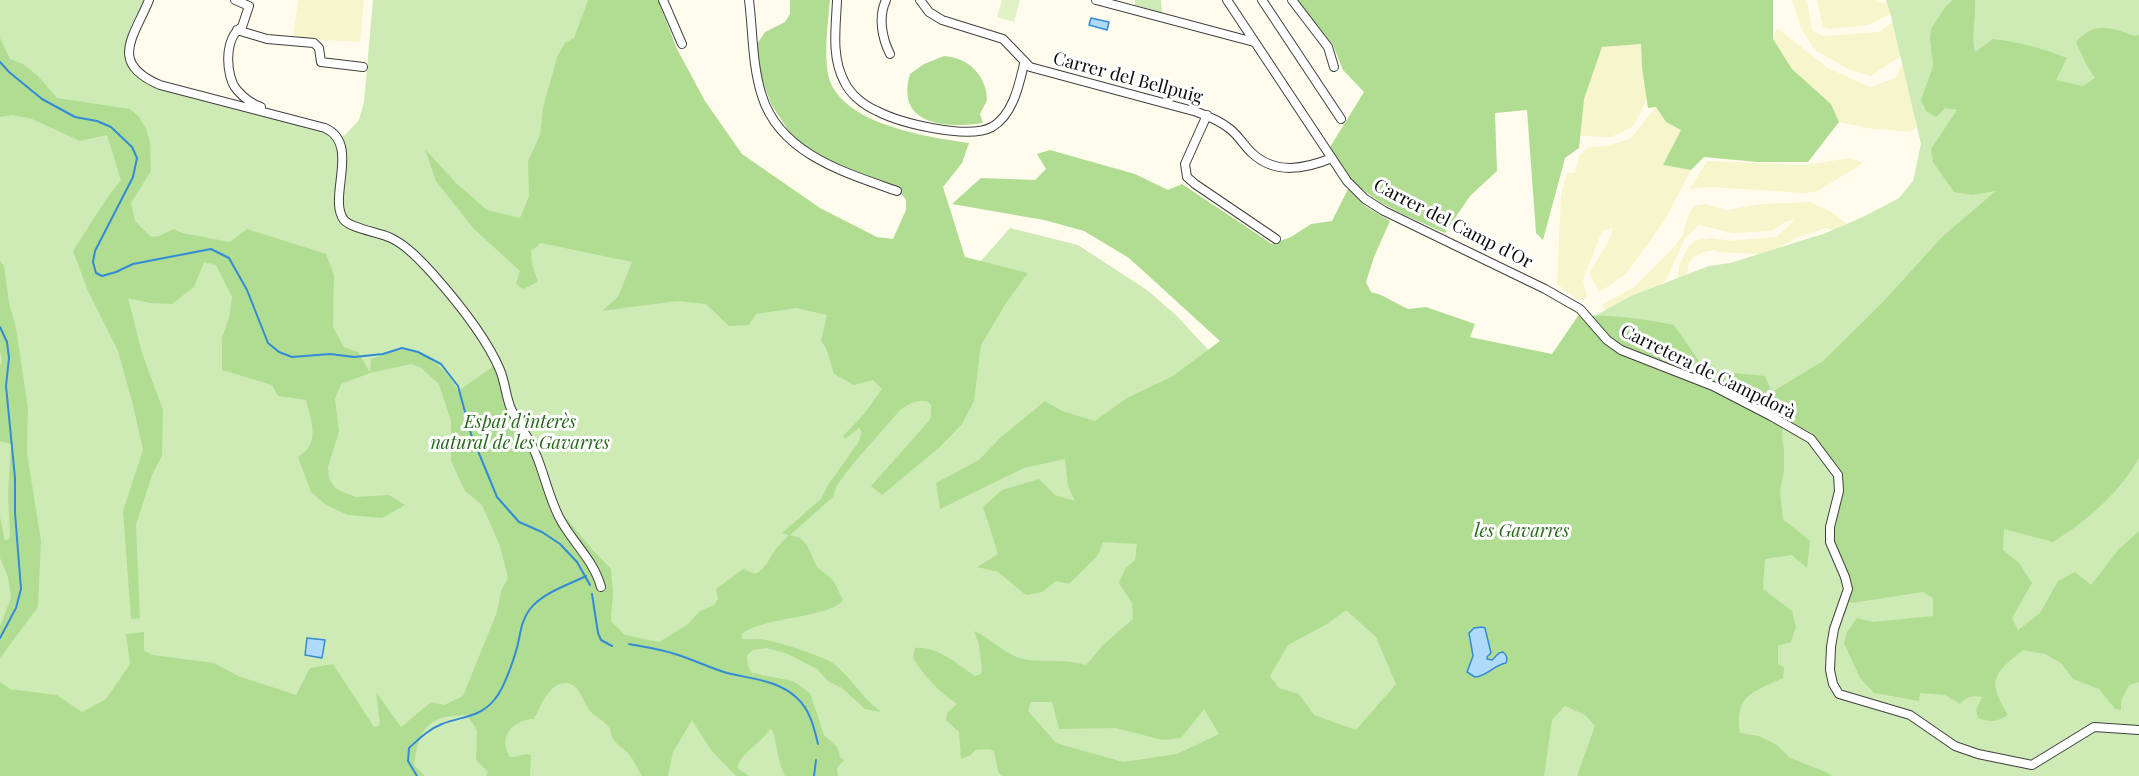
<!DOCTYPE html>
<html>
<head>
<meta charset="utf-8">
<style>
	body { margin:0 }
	canvas { display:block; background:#fffced }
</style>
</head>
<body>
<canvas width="2139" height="776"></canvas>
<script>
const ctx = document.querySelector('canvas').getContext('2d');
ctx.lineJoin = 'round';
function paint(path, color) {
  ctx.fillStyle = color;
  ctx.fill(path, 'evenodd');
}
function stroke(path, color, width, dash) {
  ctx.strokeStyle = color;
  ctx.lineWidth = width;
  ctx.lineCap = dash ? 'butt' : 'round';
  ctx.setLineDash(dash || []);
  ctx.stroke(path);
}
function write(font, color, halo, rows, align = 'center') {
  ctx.font = font + ' "Playfair Display",serif';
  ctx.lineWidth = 6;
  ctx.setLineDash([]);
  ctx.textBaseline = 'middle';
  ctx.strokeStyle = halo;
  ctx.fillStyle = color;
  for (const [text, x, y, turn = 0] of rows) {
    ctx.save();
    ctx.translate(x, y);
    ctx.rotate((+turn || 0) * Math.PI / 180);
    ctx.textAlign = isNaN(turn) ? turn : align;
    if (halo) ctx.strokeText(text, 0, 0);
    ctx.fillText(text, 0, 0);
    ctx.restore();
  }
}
paint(new Path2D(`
	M298 0H364L360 42 293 38Z
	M1792 0H1807L1812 30 1823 36 1879 32 1910 11 1916 33 1898 58 1871 76 1850 70 1815 50 1801 28Z
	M1817 0H1876L1884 3 1889 0 1904 2 1888 15 1868 25 1830 29 1823 27Z
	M1777 28 1828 68 1870 87 1895 78 1909 53 1924 120 1910 132 1867 128 1839 122 1831 104 1792 69 1773 39Z
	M1641 44 1642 68 1647 97 1639 116 1632 127 1611 137 1580 136 1583 99 1602 47Z
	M1656 107 1666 122 1681 130 1663 165 1691 170 1665 220 1626 274 1600 292 1589 273 1608 242 1613 228 1602 231 1583 280 1587 298 1578 300 1557 284 1561 196 1567 173H1575L1579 156 1588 147 1606 146 1630 139Z
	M1850 158 1863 163 1818 191 1805 193 1709 187 1690 189 1707 161 1805 165Z
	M1810 202 1832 212 1854 230 1839 233 1826 228 1796 238 1774 251 1758 254 1716 252V250L1704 252 1694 257 1689 262 1683 296 1677 279 1680 263 1689 246 1696 240 1713 238 1731 241 1776 237 1795 220 1785 222 1772 231 1732 233 1699 225 1685 238 1667 279 1646 297 1630 308 1605 309 1602 305 1634 287 1676 245 1683 234 1689 213 1694 206 1706 204 1726 210 1762 204Z`), '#f6f5cc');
paint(new Path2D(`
	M0 0H149L140 21 136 20C128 34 123 60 133 73 137 78 144 82 149 85L344 136 359 120 364 102 373 0H655L688 79 748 164 817 229 980 262 1010 228 1078 245 1147 290 1176 315 1215 357 1400 492 1598 314 1631 296 1709 266 1730 263 1826 233 1865 216 1899 198 1913 181 1921 144 1890 12 1886 0H2139V776H0Z
	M1135 0H1161L1162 13 1135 5Z`), '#ceebb5');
paint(new Path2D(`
	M588 0H658L677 49 705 101 742 154 820 208 877 237 893 239 906 210V200L896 187 845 167 808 150 794 139 771 104 762 79 757 44 765 32 785 22 790 14V0H830C828 24 824 50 828 74 838 124 927 137 969 143L962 163 943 187 965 257 1028 273 1006 303 981 345 974 401 962 424 940 447 882 495 871 486 928 422 931 417V405L928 402C916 399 909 404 900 410L852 465 837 485 833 497 790 535 800 538 807 545 817 567 833 580 843 600C831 618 759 617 741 635L742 639C749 640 758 638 766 640 782 643 814 654 830 661 850 675 861 697 881 712L865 709 842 688 828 681 817 669 788 654 767 648 753 650 747 655 748 666 752 673 793 681 810 693 824 735 837 747 840 757 844 760 837 768 838 776H785L780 764 773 731 770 729C761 744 742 751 737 768L749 776H736L711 750 692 720 673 752 668 776H642C637 768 633 758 627 752 622 747 617 745 613 739 611 735 611 730 608 726 603 720 595 717 590 711 583 702 580 685 567 683 550 681 540 707 534 719 513 720 497 736 510 757 517 758 523 752 531 755L530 776H486L488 772 476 760 477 730 467 715C428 715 419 728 414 765L425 776H0V682L10 689 57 695 82 712 106 699 130 664 126 634 144 632V651L153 655 214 663 238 676 296 695 310 668 333 664 374 727 380 725 376 692 401 727 431 702 444 705 463 696 497 612 501 591 508 578 500 546 482 505 465 491 451 461V421L439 384 420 367 411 364 370 373 341 384 335 399 339 431 328 467 329 479 335 488 343 492 356 497 389 495 405 505 382 518 348 515 326 505 311 492 298 457C321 443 311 421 306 400L278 396 272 385 222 370V338L229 318 232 297 216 265 204 262 194 287 172 304 150 303 128 298 142 353 163 410 162 456 152 475 136 525 140 618 131 619 123 511 143 450 133 405 118 351 88 291 73 251 107 198 121 180 107 135 80 141 32 119 13 115 0 117V38L10 59 23 64 38 76 57 98 130 109 139 117 146 129 150 142 151 171 131 203 135 221 151 237 159 236 174 229 182 233 230 242 247 229 326 254 334 275 333 327 344 347 358 352 370 372 371 359C381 356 394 350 403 350 426 351 449 371 458 391L494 366 505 403 533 455 544 490 556 518 567 519 591 548 611 569 613 594 611 621 625 635 659 642 688 624 700 611 714 605 718 599 716 589 743 569 755 574C766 569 768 560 775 550 779 545 784 540 789 535L782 533 821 499 828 485 858 443 862 432 859 428 845 439 843 436 864 414 882 389 873 380 854 385 834 374 826 348 821 341 827 315 796 308 756 314 749 325 729 326 706 304 677 301 602 311 618 297 632 262 541 243 531 251 532 264 538 282 523 289 516 284 520 271 474 229 436 181 425 149 456 183 487 210 520 218 529 196 528 161 540 135 543 108 557 57 565 43 574 38Z
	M1297 0H1773V39L1792 69 1831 104 1839 122 1808 162H1757L1704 157 1691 170 1663 165 1681 130 1666 122 1656 107 1648 108 1642 68 1641 44 1602 47 1584 99 1579 148 1565 158 1543 240 1536 233 1527 110 1495 113 1497 171 1470 196 1445 233C1412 218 1372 204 1348 175 1341 166 1336 156 1330 147L1364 92 1343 70 1333 45Z
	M1953 0H1975C1976 17 1971 37 1975 52L1993 39C2019 42 2043 48 2067 58L2056 80 2083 86 2095 78 2086 64 2076 42C2095 20 2111 28 2135 36L2139 35V458C2119 493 2087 521 2053 542L2004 529 2003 550 2019 563 2032 583 2012 618 2018 630 2040 613 2058 581 2075 572 2091 585 2119 549 2139 531V682L2129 685 2121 701V710L2115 709 2099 689 2073 679 2061 663 2045 654 2023 650C1993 674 1987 680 2008 715 1996 722 1992 723 1978 718L1976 710 1982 697C1972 695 1966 697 1960 704L1945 695 1920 693 1919 701 1874 693 1860 678 1844 643 1847 632 1857 618 1873 622 1933 616V598L1923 592 1852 603 1848 601 1850 590 1836 551 1833 536 1843 484 1839 468 1811 432 1783 420 1782 437 1784 450V470L1780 492 1783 519 1810 541 1807 568 1792 555 1765 559 1763 589 1792 611 1796 627 1791 642 1778 646V664L1784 667 1783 678C1753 692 1734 695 1740 733L1759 736 1777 745 1790 758 1826 772 1832 776H1577L1595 726 1585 715 1565 706 1552 720 1544 776H1003L998 772 994 751 989 749 975 750 971 755 961 759 959 732 946 720 947 713 957 704C940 693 924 676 913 658L915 648C936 645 959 665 975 676L981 674 982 670 979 645 974 631C989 637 1001 651 1017 657 1038 665 1062 657 1086 665L1103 645 1133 619 1132 603 1119 583 1125 569 1135 560 1137 544 1103 542 1098 555 1069 584 1056 581 1042 592 1026 595 998 572 977 567 998 554 983 507 1002 490 1039 479 1055 495 1075 501 1068 486 1065 459 1024 468 940 509 936 483 979 460 1000 438 1045 401 1062 411 1095 421 1127 398 1173 376 1220 341 1129 258 1084 231 1044 220 952 204 981 178 1035 180 1046 169 1037 154 1050 150 1135 174 1168 190 1182 184 1272 244 1291 237 1311 224 1332 221 1348 189 1365 206 1390 221 1374 257 1366 282 1371 292 1381 295 1408 309 1426 307 1475 324 1470 337 1552 354 1578 316C1610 314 1643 319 1674 325L1705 370 1765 376 1772 392 1823 361 1882 303 1943 236 1996 191 1972 195 1954 192 1933 162 1931 149 1957 110 1945 108 1936 117 1926 111 1921 100 1933 66 1930 38 1931 29 1946 6ZM1346 610 1376 637 1396 684 1356 730 1314 715 1299 694 1279 688 1270 676 1288 645 1327 624ZM1031 702H1052L1059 729 1116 728 1162 740 1181 738 1204 709 1219 734 1177 754 1123 762 1056 743 1028 711Z
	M944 56C968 57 987 76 987 100L980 114 983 123C946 129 895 125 910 74L924 64Z
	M0 261 4 266 9 303 16 328 28 408 27 453 41 541 38 607 0 658V626L11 598 8 577 0 558V517L5 541 10 538 8 494 11 444 0 441V365L2 362 0 351Z`), '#b1dd93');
paint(new Path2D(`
	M1002 0H1020L1014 22 997 17Z`), '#e1f2c7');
const water = new Path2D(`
	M1091 18 1109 22 1107 30 1089 25Z
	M1482 627 1485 628 1491 653 1487 657V659L1492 660 1499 653 1503 652C1507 655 1508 658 1506 663 1494 665 1487 676 1475 677L1467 672 1473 656 1469 633 1474 628Z
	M307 638 325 640 322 658 305 655Z`);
paint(water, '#afdaf9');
stroke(water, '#328bd4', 1.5);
stroke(new Path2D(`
	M0 62 9 72 42 99 75 117 97 121 111 127 132 147 137 158 133 177 95 251 93 262 96 273 102 276 116 272 133 264 211 249 229 258 247 290 268 343 279 352 292 357 330 354 354 357 383 354 402 348 418 352 441 364 458 386 471 434 497 497 519 522 542 532 560 544 577 562 590 585
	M0 327 7 342 9 358 6 386 15 478V513L21 589 16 608 0 638
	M592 594 598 633 601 640 612 646
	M629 644C644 647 660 649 675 654 692 659 710 668 727 673 751 679 778 680 797 698 810 710 814 727 818 744
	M417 776 408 761 409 748C419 739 429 729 442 724 462 716 480 718 495 699 505 687 516 654 519 639 521 628 523 618 530 609 542 593 568 585 586 576
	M814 776 816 760`), '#328bd4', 2);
const minor = new Path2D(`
	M149 0C134 37 108 63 160 85L325 128C361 144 327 198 344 220 352 229 379 232 391 238 406 245 420 260 432 273 455 299 487 339 500 370 505 382 506 397 511 409 519 426 531 440 537 457 545 477 549 497 559 517 571 541 594 560 601 587
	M235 0 249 6 242 27C224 37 225 76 237 90 243 97 252 104 261 107
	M663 0 682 44
	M749 0C753 32 752 65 762 96 780 154 846 173 897 191
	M837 0C836 27 831 56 844 81 850 94 863 105 877 111 900 123 968 140 992 127 1013 115 1019 85 1024 64
	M886 0C878 17 882 38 890 54
	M920 0 929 12 942 20 1003 39 1030 67 1197 112C1208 116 1220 121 1230 129 1239 136 1244 146 1252 153 1275 175 1305 169 1332 158
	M1096 0 1254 42
	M1227 0 1347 181 1365 199 1384 211 1545 289 1580 309 1607 340 1621 350 1713 386 1771 416 1811 439 1838 475 1839 491 1830 527V542L1845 577 1848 589 1834 629 1831 647 1830 670 1833 684 1839 694 1910 715 1955 746 1978 754 2032 765 2094 727 2139 730
	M1262 0 1341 119
	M1292 0 1328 47 1334 67
	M237 30 267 39 314 43 319 48 321 62 363 67
	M1207 115 1185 164 1187 177 1195 184 1276 239`);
stroke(minor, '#404040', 10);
stroke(minor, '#fff', 8);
write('18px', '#0d0d0d', '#fff', [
	["Carrer del Bellpuig",1128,78,15],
	["Carrer del Camp d'Or",1453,224,27],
	["Carretera de Campdorà",1708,372,26]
]);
write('italic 18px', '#26681a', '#fff', [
	["Espai d'interès",520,422],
	["natural de les Gavarres",520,443],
	["les Gavarres",1522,531]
]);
</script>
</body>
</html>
